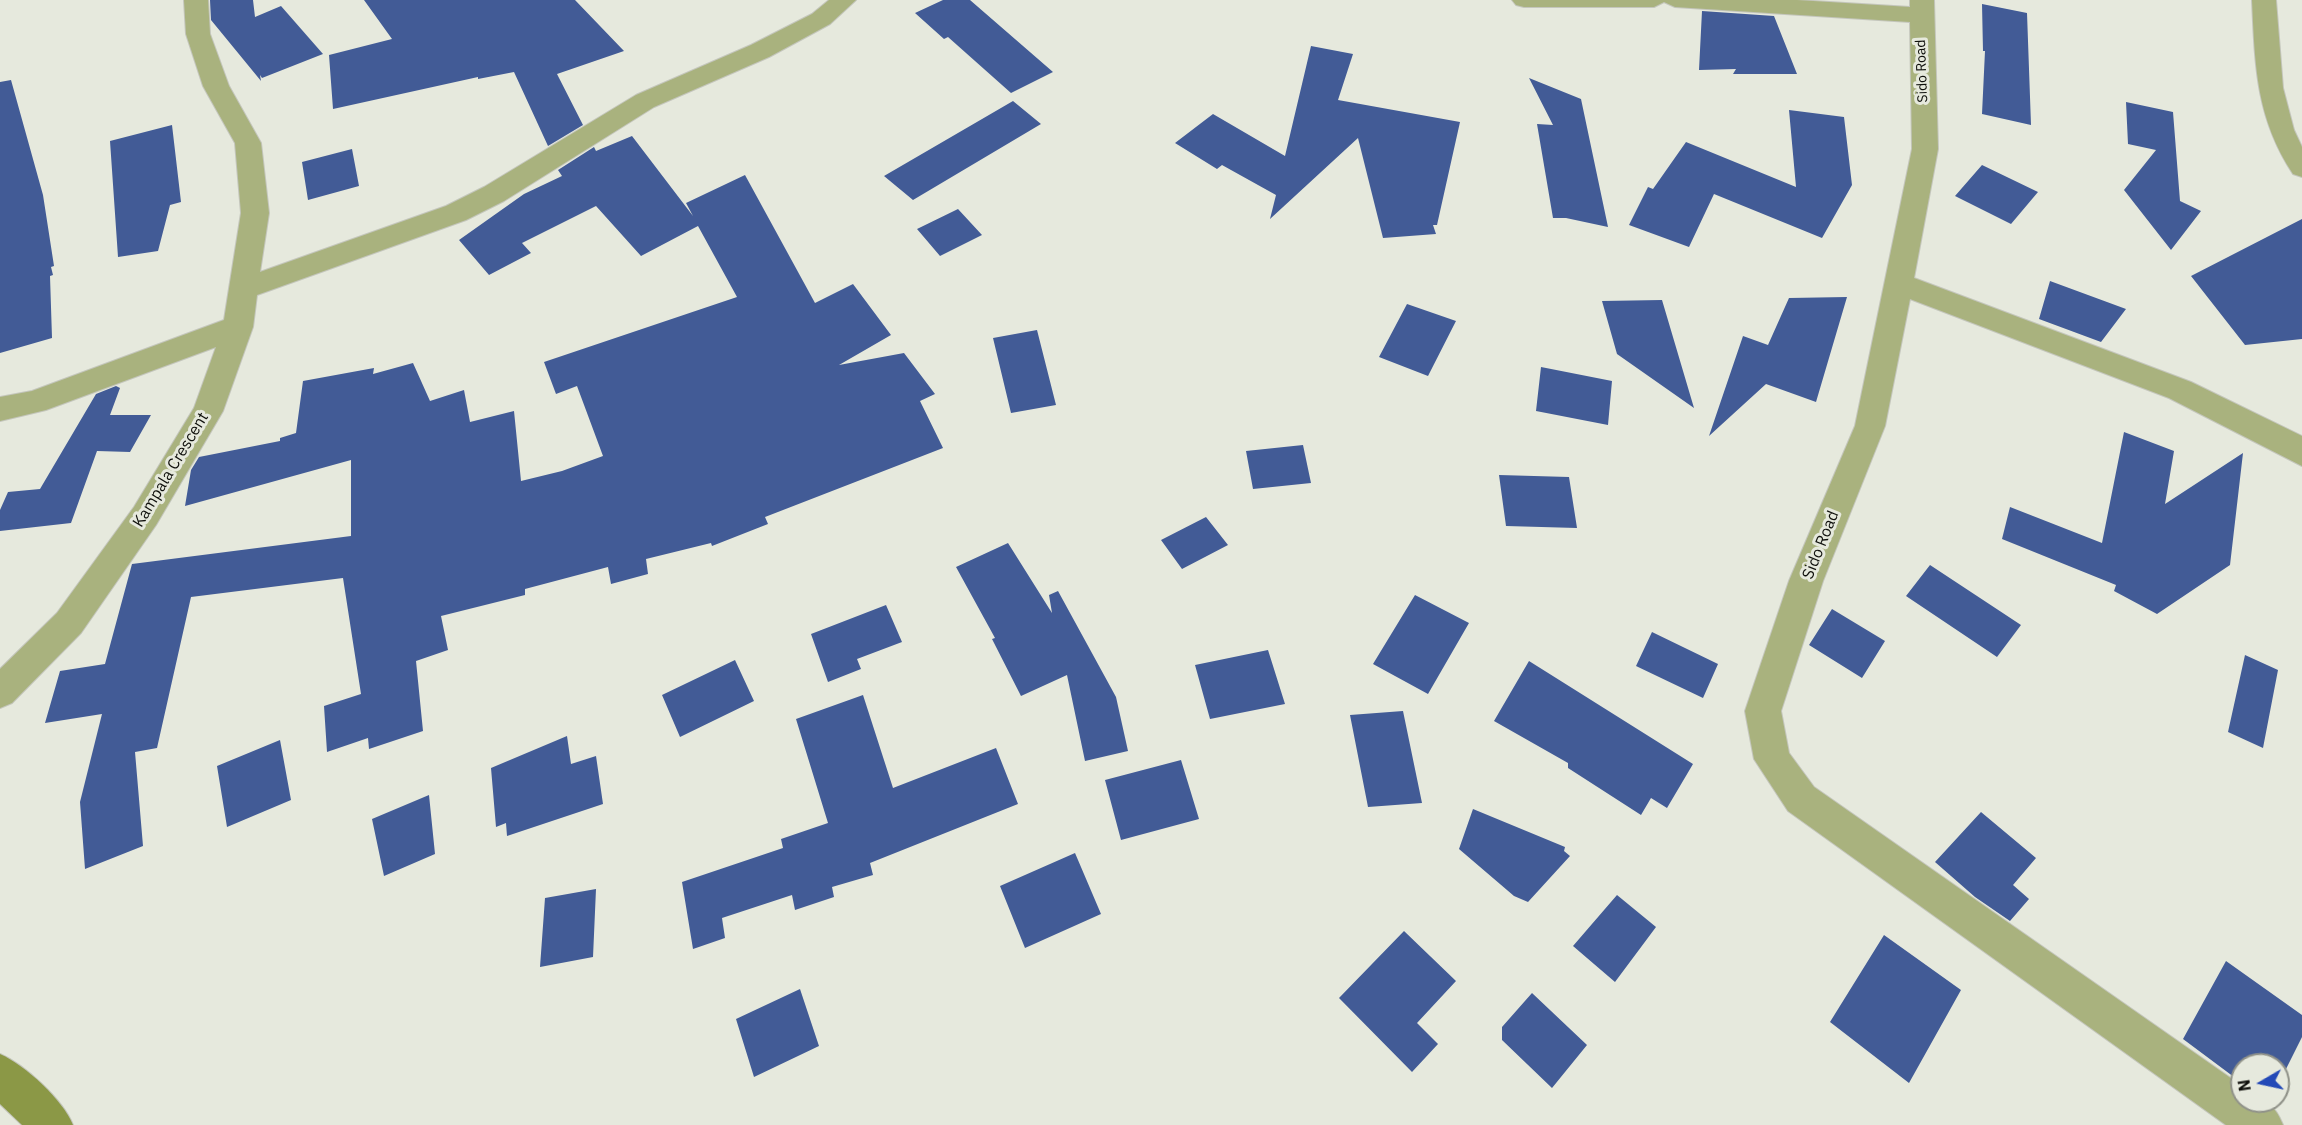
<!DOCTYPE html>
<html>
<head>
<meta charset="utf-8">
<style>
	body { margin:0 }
	#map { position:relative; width:2302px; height:1125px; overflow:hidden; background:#e6e9dd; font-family:"IBM Plex Sans",sans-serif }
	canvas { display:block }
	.north { position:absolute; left:2230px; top:1053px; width:60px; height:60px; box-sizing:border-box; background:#e6e9dd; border:2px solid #909289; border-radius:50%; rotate:261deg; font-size:16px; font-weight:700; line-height:24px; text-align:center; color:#0f100c }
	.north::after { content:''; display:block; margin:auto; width:21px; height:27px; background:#2349b7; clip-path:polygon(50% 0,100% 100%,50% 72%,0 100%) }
</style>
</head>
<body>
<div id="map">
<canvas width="2302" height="1125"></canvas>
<div class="north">N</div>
</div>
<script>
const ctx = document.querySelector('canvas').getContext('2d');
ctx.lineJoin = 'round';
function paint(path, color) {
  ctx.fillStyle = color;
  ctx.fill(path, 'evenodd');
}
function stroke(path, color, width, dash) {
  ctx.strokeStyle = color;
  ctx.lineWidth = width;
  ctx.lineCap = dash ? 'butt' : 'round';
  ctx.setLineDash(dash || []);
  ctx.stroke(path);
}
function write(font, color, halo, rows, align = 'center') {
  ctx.font = font + ' "IBM Plex Sans",sans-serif';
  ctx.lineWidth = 6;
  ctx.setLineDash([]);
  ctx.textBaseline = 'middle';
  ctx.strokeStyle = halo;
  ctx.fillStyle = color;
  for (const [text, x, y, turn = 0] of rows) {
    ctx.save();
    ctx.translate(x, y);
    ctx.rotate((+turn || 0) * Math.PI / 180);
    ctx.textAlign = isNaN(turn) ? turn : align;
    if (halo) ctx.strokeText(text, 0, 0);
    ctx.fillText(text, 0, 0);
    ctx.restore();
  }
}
paint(new Path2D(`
	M210 0H253L255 17 281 6 323 54 262 78 260 75 261 81 211 20Z
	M364 0H575L624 51 557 74 583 125 548 146 514 72 478 79V77L333 109 329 55 392 39Z
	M943 0H970L1053 72 1011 93 948 37 944 39 915 13Z
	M1982 4 2027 13 2031 125 1982 114 1985 51H1983Z
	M1702 11 1774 16 1797 74H1733L1736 69 1699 70Z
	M1311 46 1353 54 1338 100 1460 122 1437 225H1433L1436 234 1383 238 1358 138 1270 219 1276 195 1222 165 1217 169 1175 143 1213 114 1285 156Z
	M1529 78 1581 99 1608 227 1566 218H1553L1537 124 1553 125Z
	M11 80 43 195 54 266 51 267 53 275 50 276 52 338 0 353V82Z
	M1013 101 1041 124 913 200 884 176Z
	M2126 102 2173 112 2180 201 2201 211 2171 250 2124 190 2156 150 2128 144Z
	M1789 110 1844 117 1852 185 1822 238 1714 194 1689 247 1629 225 1648 187 1653 189 1686 142 1796 187Z
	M172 125 181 202 170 205 158 251 118 257 110 141Z
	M632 136 693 216 686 203 745 175 815 303 853 284 891 335 839 365 904 353 935 394 920 401 943 448 765 517 768 524 712 546 711 543 646 559 648 574 611 584 608 567 525 589V595L441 616 448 650 416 661 423 731 369 749 368 738 327 752 324 706 361 694 343 578 191 597 157 748 135 752 143 846 85 869 80 802 102 714 45 723 60 671 105 664 132 564 351 536V460L185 506 191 470 199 457 280 441V438L296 433 303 381 374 368 373 374 413 363 430 401 464 390 470 422 514 411 521 481 562 471 603 456 577 386 556 394 544 362 737 297 698 226 641 256 596 206 522 243 531 253 489 275 459 240 524 194 562 176 558 170 594 147 596 151Z
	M352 149 359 186 308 200 302 162Z
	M1982 165 2038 192 2011 224 1955 196Z
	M958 209 982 235 940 256 917 229Z
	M2302 219V339L2245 345 2191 276Z
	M2050 281 2126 309 2101 342 2039 319Z
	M1847 297 1816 402 1766 384 1709 436 1743 336 1768 345 1789 298Z
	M1662 300 1694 408 1617 354 1602 301Z
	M1407 304 1456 321 1428 376 1379 357Z
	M1037 330 1056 405 1011 413 993 338Z
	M1541 367 1612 381 1608 425 1536 411Z
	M116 386 120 388 110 415H151L130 452 97 451 71 523 0 531V510L8 492 40 489 96 394Z
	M2124 432 2174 451 2165 504 2243 453 2230 565 2157 614 2114 591 2116 585 2002 539 2010 507 2102 543Z
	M1303 445 1311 483 1253 489 1246 451Z
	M1499 475 1569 477 1577 528 1506 526Z
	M1206 517 1228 545 1182 569 1161 540Z
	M1008 543 1052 613 1049 595 1058 591 1116 697 1128 751 1085 761 1067 675 1021 696 992 639 995 638 956 567Z
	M1930 565 2021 625 1997 657 1906 596Z
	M1415 595 1469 623 1428 694 1373 664Z
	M886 605 902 642 857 659 861 669 828 682 811 634Z
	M1832 609 1885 641 1862 678 1809 645Z
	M1652 632 1718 664 1703 698 1636 666Z
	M1268 650 1285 704 1210 719 1195 665Z
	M2245 655 2278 670 2263 748 2228 732Z
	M735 660 754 701 680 737 662 695Z
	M1529 661 1693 764 1667 808 1651 798 1641 815 1568 768V763L1494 721Z
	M863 695 893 788 996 748 1018 804 870 863 873 875 832 887 834 897 795 910 792 895 722 918 725 938 693 949 682 882 783 848 781 839 828 823 796 719Z
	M1403 711 1422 803 1368 807 1350 715Z
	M567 736 571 764 596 756 603 804 507 836 506 823 496 827 491 768Z
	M280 740 291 800 227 827 217 766Z
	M1181 760 1199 819 1121 840 1105 780Z
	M429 795 435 854 384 876 372 819Z
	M1473 809 1565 847 1564 851 1570 856 1528 902 1514 896 1459 849Z
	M1981 812 2036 858 2013 885 2029 899 2010 921 1975 897 1935 862Z
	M1075 853 1101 914 1025 948 1000 886Z
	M596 889 593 957 540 967 545 898Z
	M1617 895 1656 927 1615 982 1573 946Z
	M1404 931 1456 981 1417 1023 1438 1044 1412 1072 1339 998Z
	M1884 935 1961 990 1909 1083 1830 1022Z
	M2226 961 2302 1015V1037L2278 1085V1065H2242V1083L2183 1039Z
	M800 989 819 1046 754 1077 736 1019Z
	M1532 993 1587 1045 1552 1088 1502 1040V1027Z`), '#425b96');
const street = new Path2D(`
	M184 0H208L210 34 229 86 261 143 269 213 260 272 446 206 484 187 636 95 751 45 812 14 829 0H856L830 24 769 57 654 107 504 201 466 220 257 295 253 327 223 411 156 525 81 633 12 703 0 708V669L57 613 134 507 194 408 216 347 46 410 0 421V397L32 391 224 320 241 213 235 143 203 86 186 34Z
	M1512 0H1797L1910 7V0H1934L1938 149 1914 278 2191 382 2302 436V466L2169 398 1910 299 1885 426 1823 581 1781 711 1789 753 1814 787 2242 1086V1101C2266 1101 2273 1101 2283 1125H2226L1788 811 1754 759 1745 711 1789 581 1855 426 1912 149 1910 22 1675 7 1664 2 1654 7H1524L1516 5Z
	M2252 0H2276L2283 88 2294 130 2302 147V177L2293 174C2256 118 2255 66 2252 0Z`);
const secondary = new Path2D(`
	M0 1054C25 1065 63 1100 73 1125H22L0 1104Z`);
stroke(street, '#c4c6bc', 2);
stroke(secondary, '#c4c6bc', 2);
paint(street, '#a9b27e');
paint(secondary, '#8b9846');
write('14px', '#0f100c', '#e6e9dd', [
	["Sido Road",1922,71,-92]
]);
write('16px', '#0f100c', '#e6e9dd', [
	["Kampala Crescent",171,470,-59],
	["Sido Road",1821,545,-68]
]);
</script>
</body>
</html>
